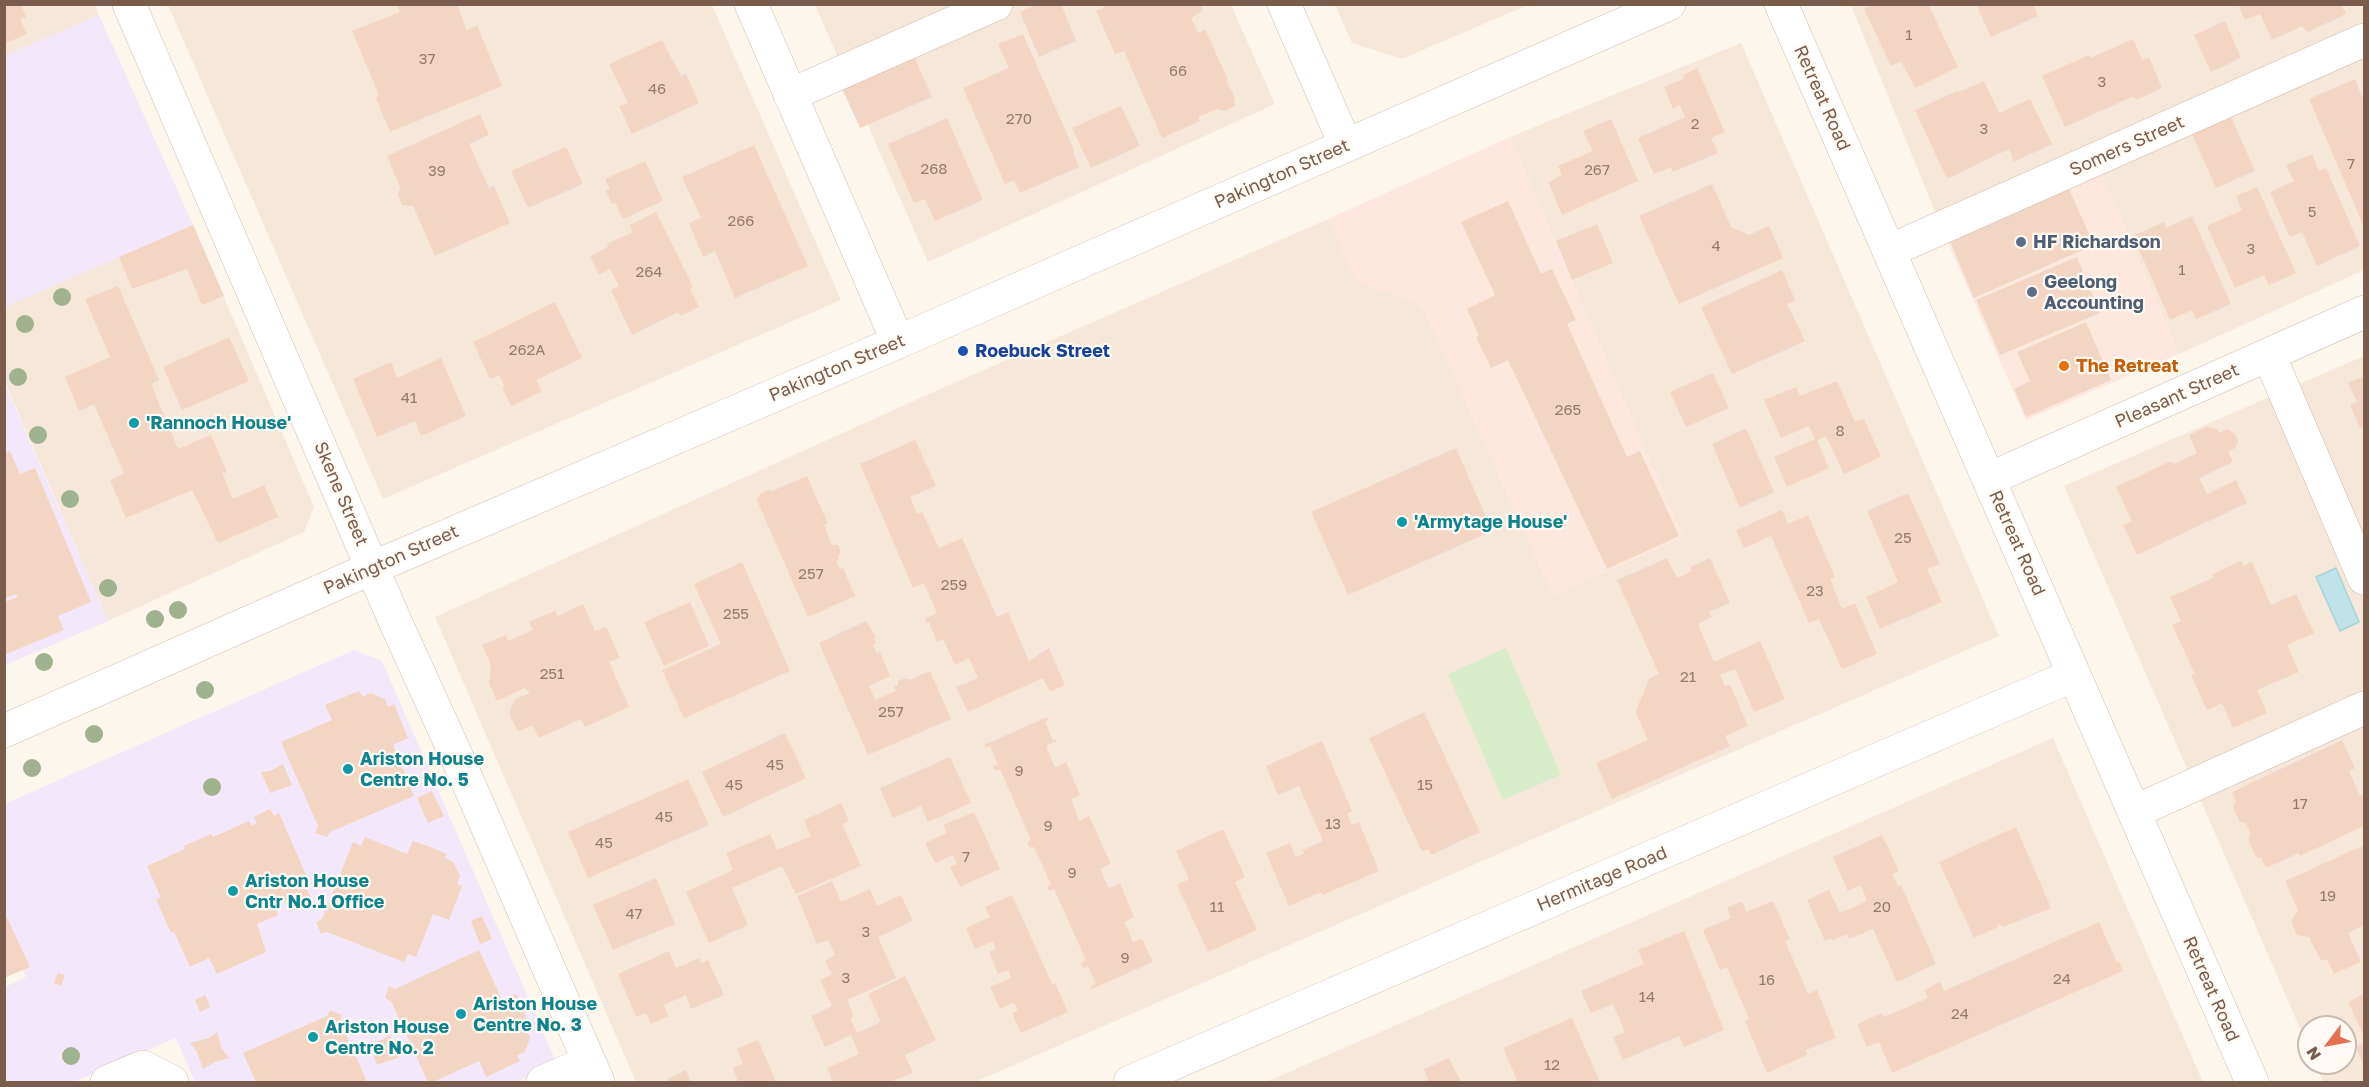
<!DOCTYPE html>
<html>
<head>
<meta charset="utf-8">
<style>
	body { margin:0 }
	#map { position:relative; width:2369px; height:1087px; overflow:hidden; background:#fdf6ec; font-family:"Golos Text",sans-serif }
	canvas { display:block }
	.frame { position:absolute; inset:0; border:6px solid #7a5c4d; pointer-events:none }
	.north { position:absolute; left:2297px; top:1015px; width:60px; height:60px; box-sizing:border-box; background:#fffaf3; border:2px solid #cabbb1; border-radius:50%; rotate:238deg; font-size:16px; font-weight:700; line-height:24px; text-align:center; color:#7a5c4d }
	.north::after { content:''; display:block; margin:auto; width:21px; height:27px; background:#e76f51; clip-path:polygon(50% 0,100% 100%,50% 72%,0 100%) }
</style>
</head>
<body>
<div id="map">
<canvas width="2369" height="1087"></canvas>
<div class="frame"></div>
<div class="north">N</div>
</div>
<script>
const ctx = document.querySelector('canvas').getContext('2d');
ctx.lineJoin = 'round';
function paint(path, color) {
  ctx.fillStyle = color;
  ctx.fill(path, 'evenodd');
}
function stroke(path, color, width, dash) {
  ctx.strokeStyle = color;
  ctx.lineWidth = width;
  ctx.lineCap = dash ? 'butt' : 'round';
  ctx.setLineDash(dash || []);
  ctx.stroke(path);
}
function write(font, color, halo, rows, align = 'center') {
  ctx.font = font + ' "Golos Text",sans-serif';
  ctx.lineWidth = 4.5;
  ctx.setLineDash([]);
  ctx.textBaseline = 'middle';
  ctx.strokeStyle = halo;
  ctx.fillStyle = color;
  for (const [text, x, y, turn = 0] of rows) {
    ctx.save();
    ctx.translate(x, y);
    ctx.rotate((+turn || 0) * Math.PI / 180);
    ctx.textAlign = isNaN(turn) ? turn : align;
    if (halo) ctx.strokeText(text, 0, 0);
    ctx.fillText(text, 0, 0);
    ctx.restore();
  }
}
paint(new Path2D(`
	M5 5H95L99 15 5 56Z
	M168 5H712L841 300 383 499Z
	M815 5H1231L1275 104 928 262Z
	M1335 5H1528L1402 59 1352 43Z
	M1851 5H2362L2364 11V270L2179 354 2101 172 1946 239Z
	M1741 43 1999 636 975 1082H636L435 617 938 390 1328 219 1357 281 1422 305 1553 595 1683 537 1510 137Z
	M193 225 314 507 304 532 108 621 5 382 4 307Z
	M2364 356V1082H2323L2315 1063H2345V1027H2309V1049L2064 486Z
	M2053 738 2203 1082H1266Z`), '#f5e8da');
paint(new Path2D(`
	M1510 137 1683 537 1553 595 1422 305 1356 281 1328 219Z
	M2101 172 2179 354 2026 420 1946 239Z`), '#fde8e0');
paint(new Path2D(`
	M99 15 193 225 5 307 4 56Z
	M4 382 108 621 5 665H4Z
	M354 650 382 661 557 1064 516 1082H195L176 1038 74 1082H5V987L26 977 5 927 4 804Z`), '#f3e8fa');
paint(new Path2D(`
	M1506 648 1561 775 1503 800 1448 674Z`), '#d8ecc9');
const water = new Path2D(`
	M2336 568 2359 622 2340 631 2316 577Z`);
paint(water, '#bfe3e8');
stroke(water, '#a5d3da', 1.5);
paint(new Path2D(`
	M4 4H21L26 17 20 19 27 34 4 44Z
	M397 4 457 5 467 30 477 25 502 86 390 132 376 98 379 95 352 31 400 12Z
	M1038 4H1061L1076 41 1039 57 1020 12Z
	M1111 4H1200L1203 10 1191 18 1198 33 1205 29 1228 80 1226 81 1234 95 1235 106 1225 111 1217 109 1198 117 1200 121 1162 138 1124 51 1115 54 1096 11Z
	M1868 4H1928L1958 67 1915 88 1901 61 1891 66 1864 9 1869 6Z
	M1976 4H2033L2038 16 1991 37Z
	M2238 4H2341L2346 14 2308 32 2302 26 2272 40 2260 14 2245 20Z
	M2225 21 2241 58 2211 72 2194 35Z
	M1023 34 1074 150 1073 152 1079 167 1020 193 1014 180 1005 184 963 88 1009 68 998 44Z
	M2133 39 2142 60 2149 57 2162 88 2136 100 2134 96 2065 127 2042 76 2089 55 2090 58Z
	M662 40 681 76 686 74 699 103 632 134 619 106 628 103 609 64Z
	M912 52 932 97 860 128 840 84Z
	M1697 68 1725 132 1711 138 1718 153 1673 172 1671 167 1654 174 1638 138 1685 117 1680 105 1673 109 1664 87 1685 78 1683 75Z
	M2355 79 2364 102V227L2309 99Z
	M1984 81 1999 113 2030 99 2052 144 2014 162 2009 149 1947 179 1915 110 1959 90V92Z
	M1121 106 1140 146 1091 168 1072 128Z
	M480 114 489 135 469 144 489 188 494 186 510 223 435 256 413 206 402 205 398 195 400 187 387 156Z
	M2231 117 2255 171 2216 188 2192 134Z
	M947 118 983 200 935 221 925 199 914 203 888 144Z
	M1611 119 1638 181 1562 215 1548 182 1562 175 1558 166 1593 151 1583 131Z
	M754 145 808 266 735 298 715 251 703 257 689 223 701 218 682 177Z
	M566 147 583 184 528 208 511 171Z
	M2312 154 2319 171 2326 168 2360 246 2317 266 2302 232 2290 237 2270 192 2294 181 2286 165Z
	M645 161 663 201 623 219 615 203 612 204 606 191 610 189 605 179Z
	M1712 184 1731 227 1749 235 1769 226 1783 258 1679 304 1639 216Z
	M2068 187 2094 245 1974 298 1949 239Z
	M2257 187 2296 273 2269 285 2264 275 2235 288 2207 226 2242 210 2236 196Z
	M1508 201 1541 274 1552 269 1576 320 1567 324 1627 457 1640 451 1679 536 1607 569 1508 360 1491 368 1476 337 1479 336 1467 309 1495 295 1461 222Z
	M656 212 693 287 690 289 699 307 680 316 678 312 632 335 611 290 619 286 610 269 599 275 590 256 608 247 607 244 633 232 630 225Z
	M2192 216 2231 304 2196 319 2192 310 2170 320 2133 236 2164 222 2166 228Z
	M1597 224 1613 263 1572 280 1556 241Z
	M193 225 224 296 202 305 187 269 132 289 119 257Z
	M2077 257 2100 313 2000 355 1976 300Z
	M1782 270 1795 300 1787 304 1805 341 1732 374 1701 307Z
	M118 286 159 380 151 384 178 449 211 435 227 472 222 473 233 499 264 485 278 517 218 543 192 490 126 518 110 480 124 473 94 404 79 411 65 377 110 357 85 299Z
	M555 302 582 358 536 380 542 391 511 406 502 388 505 387 499 375 490 379 473 342Z
	M2086 322 2111 380 2026 417 2014 389 2030 381 2017 352Z
	M229 337 249 381 182 410 163 367Z
	M441 358 466 416 421 436 415 421 377 437 353 379 391 362 397 378Z
	M1713 373 1729 408 1686 427 1670 392Z
	M2364 376V426L2360 428 2350 405 2357 402 2348 383Z
	M1837 381 1855 422 1864 419 1881 457 1844 474 1826 436 1817 440 1829 468 1787 487 1774 457 1815 439 1809 426 1781 438 1764 400 1796 387 1800 396Z
	M2206 427 2217 429 2219 433 2227 429 2235 434 2238 441 2235 448 2228 452 2233 462 2199 478 2207 494 2236 480 2247 503 2137 555 2123 525 2132 521 2116 487 2171 461 2174 464 2197 453 2189 435Z
	M1746 428 1774 492 1740 508 1712 444Z
	M915 440 936 486 910 497 917 514 922 512 939 548 962 538 997 617 1008 612 1029 661 1049 648 1065 685 1050 692 1043 678 968 712 956 687 978 678 969 658 955 665 943 639 937 642 929 622 927 623 925 618 937 613 924 583 913 588 860 464Z
	M1456 448 1492 531 1348 595 1311 512Z
	M10 451 20 474 35 468 91 602 58 616 64 630 4 655V602L18 597 15 594 4 599V453Z
	M807 476 828 524 824 525 832 545H838L841 552 838 557 839 560 836 561 840 569 843 568 855 596 808 617 756 498 759 497 760 494 768 490 772 491Z
	M1908 493 1940 564 1927 569 1942 602 1880 629 1866 597 1898 582 1867 511Z
	M1782 510 1788 524 1808 515 1835 577 1830 579 1842 609 1855 603 1877 654 1842 669 1819 619 1809 623 1771 536 1744 548 1736 530Z
	M1667 558 1677 578 1692 571 1690 567 1710 558 1730 603 1709 612 1712 617 1698 624 1714 662 1760 641 1785 699 1754 712 1735 669 1720 675 1725 686 1730 685 1748 726 1725 736 1730 746 1612 799 1596 763 1648 740 1636 713 1637 708 1650 678 1659 674 1617 580Z
	M2241 561 2244 566 2252 562 2271 605 2296 594 2314 633 2287 645 2299 672 2257 690 2267 713 2233 728 2222 703 2207 710 2191 675 2195 674 2172 625 2181 621 2170 597 2213 578 2212 574Z
	M742 562 790 671 684 718 662 670 721 644 694 584Z
	M690 602 709 646 664 666 644 622Z
	M583 604 595 631 606 627 620 658 609 662 629 707 585 727 581 719 539 738 533 725 518 732 509 714 515 699 530 693 525 688 497 701 489 683 491 665 482 645 506 635 508 641 533 630 529 622 555 611 558 616Z
	M866 621 876 637 874 639 876 644 873 645 877 653 880 652 890 676 869 686 875 700 896 691 894 687 898 685V681L906 678 909 680 930 671 951 719 868 755 819 643Z
	M359 691 363 697 370 693 385 699 388 707 394 704 408 738 393 745 414 796 330 832 327 837 315 833 318 826 281 742 332 720 325 705Z
	M1424 712 1480 832 1431 855 1428 849 1422 852 1369 738Z
	M1047 717 1048 720 1045 722 1053 740 1056 739 1057 741 1047 745V749L1055 767 1066 762 1080 795 1071 799 1079 821 1089 816 1111 864 1100 869 1109 888 1120 883 1134 917 1124 922 1125 924 1133 942 1142 939 1153 962 1092 989 1091 986 1096 984 1088 966 1083 968 1081 963 1086 960 1054 889 1049 891 1047 886 1051 884 1034 847 1030 848 1027 842 1031 840 1000 769 995 771 993 766 998 764 990 746 986 748 984 745Z
	M785 733 806 778 723 817 702 772Z
	M2342 740 2355 768 2349 771 2360 796 2364 794V826L2300 856 2299 853 2266 868 2261 858 2256 857 2248 840 2251 834 2246 823 2240 822 2233 807 2236 801 2232 792Z
	M1322 741 1352 811 1347 814 1352 825 1359 822 1379 871 1322 895 1321 892 1289 906 1266 853 1290 843 1296 857 1304 854 1303 850 1323 841 1299 786 1278 795 1266 766Z
	M950 757 971 803 928 822 921 806 893 818 880 788Z
	M283 764 292 785 270 793 261 772 270 771Z
	M688 779 709 825 588 878 568 832Z
	M432 791 444 816 428 823 417 798Z
	M841 803 849 821 842 824 861 866 796 894 782 866 732 888 748 925 709 943 686 892 733 870 726 853 770 834 777 850 811 836 804 820Z
	M270 809 274 816 279 813 310 884 306 886 312 902 289 912 283 896 272 900 278 915 257 924 266 952 217 974 209 958 190 967 174 932 171 933 156 899 161 898 147 866 185 849 184 846 211 834 213 837 249 821 252 826 257 823 254 817Z
	M974 812 1000 869 960 887 950 867 957 864 953 855 935 863 925 843 947 833 943 825Z
	M2016 827 2051 908 2003 927 2000 924 1997 925 1998 927 1974 938 1939 862Z
	M1223 829 1245 877 1235 882 1257 930 1208 952 1177 885 1189 879 1176 851Z
	M1882 835 1899 871 1892 874 1898 886 1901 885 1936 964 1897 982 1873 929 1849 939 1847 934 1832 941 1831 938 1825 941 1807 900 1829 890 1840 913 1867 901 1861 885 1848 891 1833 857Z
	M365 837 407 854 413 841 430 847 447 854 445 858 453 862 460 876 457 884 462 886 449 920 433 914 416 957 408 954 404 962 327 932 321 934 316 922 322 919 353 842 361 846Z
	M2362 846 2364 850V925L2348 933 2361 962 2334 974 2327 959 2321 961 2309 937 2297 935 2291 921 2298 910 2285 881Z
	M656 878 675 924 613 950 593 905Z
	M832 881 841 902 870 889 877 906 901 895 913 921 878 937 896 978 847 1000 854 1016 850 1018 857 1033 881 1022 868 994 905 976 936 1040 905 1055 913 1073 890 1082H833L827 1068 859 1054 851 1035 825 1047 811 1016 832 1006 820 980 832 974 825 961 835 955 828 940 817 944 797 896Z
	M1012 895 1052 984 1055 983 1068 1012 1021 1033 1012 1013 1018 1011 1014 1002 1000 1009 990 987 1011 978 1008 970 998 974 989 952 996 949 993 941 975 949 966 928 990 917 985 907Z
	M1742 901 1746 912 1773 901 1790 939 1785 941 1808 994 1817 990 1836 1038 1806 1050 1807 1055 1767 1073 1745 1021 1749 1019 1727 967 1720 970 1703 930 1731 918 1727 908Z
	M4 911 30 967 4 978Z
	M482 916 492 939 480 944 471 921Z
	M2099 922 2117 963 2119 961 2123 971 1892 1073 1879 1042 1867 1047 1857 1024 1882 1013 1884 1017 1928 998 1924 990 1940 982 1944 991Z
	M1684 931 1724 1030 1684 1047 1679 1036 1623 1060 1613 1037 1625 1032 1613 1004 1591 1013 1581 991 1644 964 1638 950Z
	M479 950 502 1000 516 994 531 1028 526 1030 530 1038 525 1052 517 1055 520 1061 486 1077 479 1061 433 1082H428L391 1001 385 998 389 986 395 989Z
	M669 951 676 968 700 958 701 963 708 960 724 995 691 1009 686 995 664 1005 668 1016 651 1024 646 1013 636 1017 618 974Z
	M58 973 65 975 61 986 54 983Z
	M2364 994V1031L2362 1032 2348 1002Z
	M205 995 210 1007 200 1012 195 1000Z
	M330 1010 342 1015 340 1021 367 1082H256L243 1053 327 1016Z
	M1572 1018 1600 1082H1518L1503 1048Z
	M217 1032 222 1049 229 1058 215 1062 203 1069 197 1052 190 1043 209 1038Z
	M390 1035 394 1048 400 1057 377 1065 369 1043 382 1040Z
	M758 1040 776 1082H738L733 1068 743 1064 737 1049Z
	M2364 1043V1066L2356 1047Z
	M1449 1058 1461 1082H1423L1428 1080 1424 1069Z
	M686 1070 691 1082H669L667 1079Z`), '#f3d5c3');
const minor = new Path2D(`
	M129 4 395 621 461 766 598 1082
	M751 4 898 342
	M1284 4 1346 146
	M1781 4 2252 1082
	M790 95 996 4
	M1889 251 2364 40
	M2269 355 2364 578
	M1989 479 2364 312
	M4 731 372 568 898 342 1669 4
	M2134 812 2364 708
	M107 1082 143 1067 172 1082
	M543 1082 589 1062
	M1130 1082 2074 675`);
stroke(minor, '#d1beb0', 34);
stroke(minor, '#fff', 33);
ctx.fillStyle = '#a0b28e';
for (const [x, y] of [
	[62,297],
	[25,324],
	[18,377],
	[38,435],
	[70,499],
	[108,588],
	[178,610],
	[155,619],
	[44,662],
	[205,690],
	[94,734],
	[32,768],
	[212,787],
	[71,1056]
]) {
  ctx.beginPath();
  ctx.arc(x, y, 9, 0, 2 * Math.PI);
  ctx.fill();
}
for (const [x, y, r, color] of [
	[2021,242,6,"#5c6f8a"],
	[2032,292,6,"#5c6f8a"],
	[963,351,6,"#1a4fb4"],
	[2064,366,6,"#e8710a"],
	[134,423,6,"#0f9aa8"],
	[1402,522,6,"#0f9aa8"],
	[348,769,6,"#0f9aa8"],
	[233,891,6,"#0f9aa8"],
	[461,1014,6,"#0f9aa8"],
	[313,1037,6,"#0f9aa8"]
]) {
  const dot = new Path2D();
  dot.arc(x, y, r, 0, 2 * Math.PI);
  ctx.fillStyle = color;
  ctx.fill(dot);
  stroke(dot, '#fffaf3', 2);
}
write('15px', '#987a6a', null, [
	["1",1909,35],
	["37",427,59],
	["66",1178,71],
	["3",2102,82],
	["46",657,89],
	["270",1019,119],
	["2",1695,124],
	["3",1984,129],
	["7",2351,164],
	["268",934,169],
	["267",1597,170],
	["39",437,171],
	["5",2312,212],
	["266",741,221],
	["4",1716,246],
	["3",2251,249],
	["1",2182,270],
	["264",649,272],
	["262A",527,350],
	["41",409,398],
	["265",1568,410],
	["8",1840,431],
	["25",1903,538],
	["257",811,574],
	["259",954,585],
	["23",1815,591],
	["255",736,614],
	["251",552,674],
	["21",1688,677],
	["257",891,712],
	["45",775,765],
	["9",1019,771],
	["45",734,785],
	["15",1425,785],
	["17",2300,804],
	["45",664,817],
	["13",1333,824],
	["9",1048,826],
	["45",604,843],
	["7",966,857],
	["9",1072,873],
	["19",2328,896],
	["11",1217,907],
	["20",1882,907],
	["47",634,914],
	["3",866,932],
	["9",1125,958],
	["3",846,978],
	["24",2062,979],
	["16",1767,980],
	["14",1647,997],
	["24",1960,1014],
	["12",1552,1065]
]);
write('18px', '#7a5c4d', '#fffaf3', [
	["Retreat Road",1822,98,66],
	["Somers Street",2127,146,-24],
	["Pakington Street",1282,174,-24],
	["Pakington Street",837,368,-23],
	["Pleasant Street",2177,396,-24],
	["Skene Street",341,494,67],
	["Retreat Road",2017,543,66],
	["Pakington Street",391,560,-24],
	["Hermitage Road",1602,879,-23],
	["Retreat Road",2211,989,66]
]);
write('bold 18px', '#4e5e75', '#fffaf3', [
	["HF Richardson",2033,242],
	["Geelong",2044,282],
	["Accounting",2044,303]
], 'left');
write('bold 18px', '#164399', '#fffaf3', [
	["Roebuck Street",975,351]
], 'left');
write('bold 18px', '#c56008', '#fffaf3', [
	["The Retreat",2076,366]
], 'left');
write('bold 18px', '#0d838f', '#fffaf3', [
	["'Rannoch House'",146,423],
	["'Armytage House'",1414,522],
	["Ariston House",360,759],
	["Centre No. 5",360,780],
	["Ariston House",245,881],
	["Cntr No.1 Office",245,902],
	["Ariston House",473,1004],
	["Centre No. 3",473,1025],
	["Ariston House",325,1027],
	["Centre No. 2",325,1048]
], 'left');
</script>
</body>
</html>
